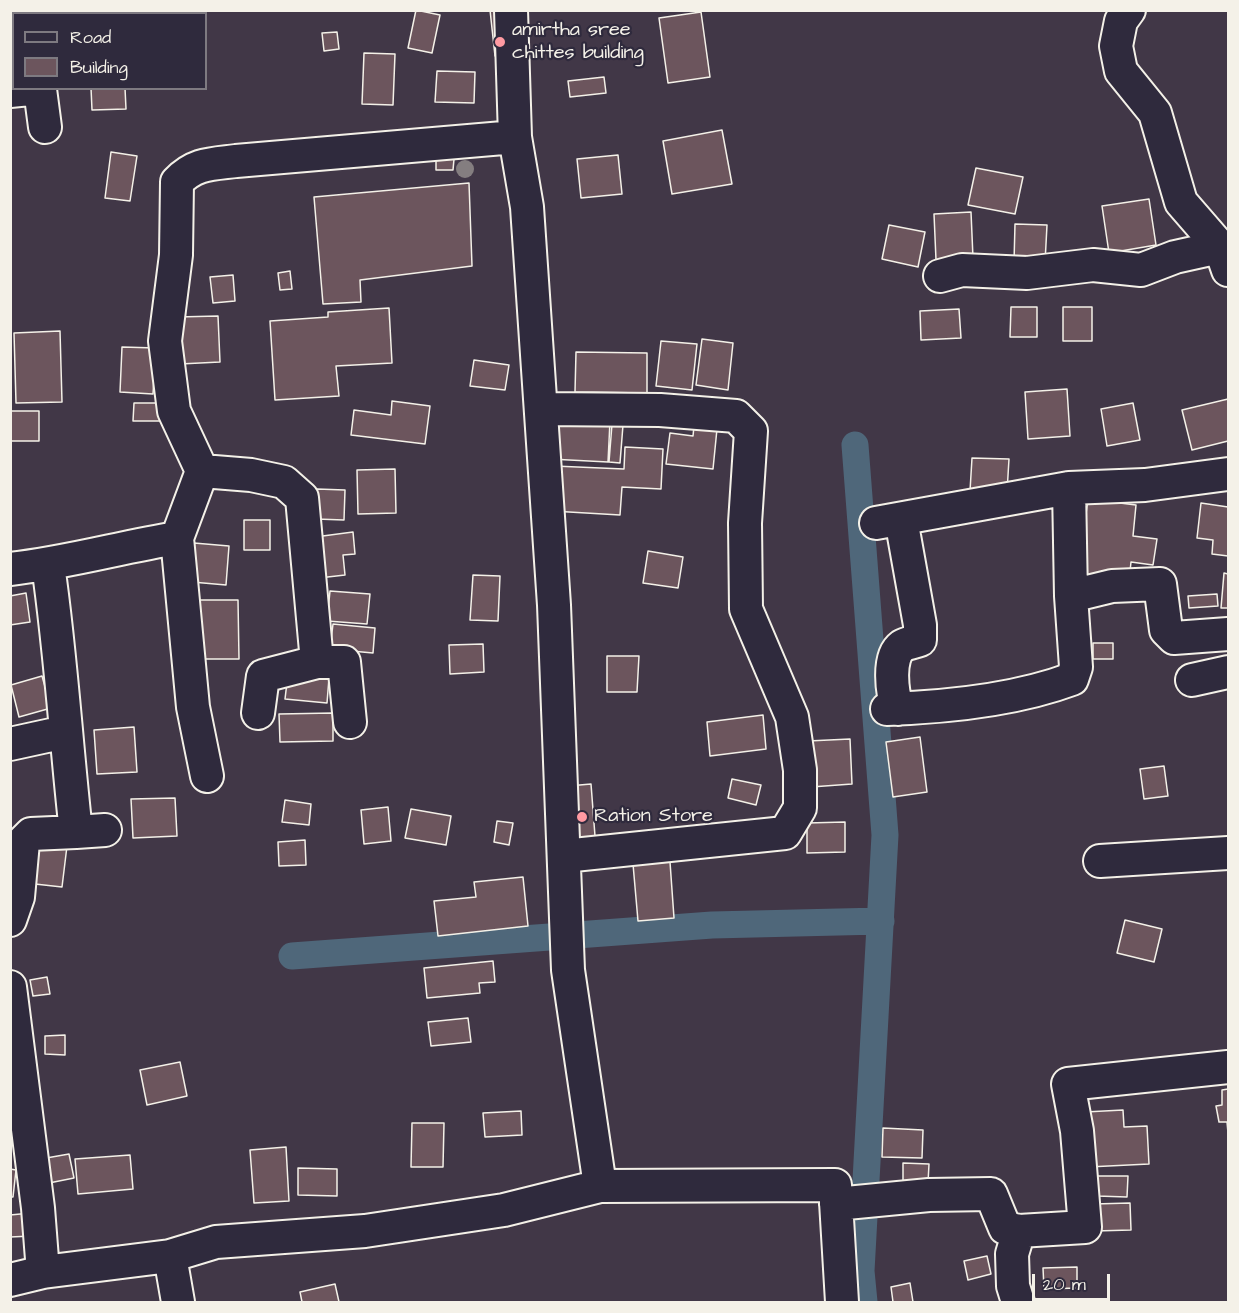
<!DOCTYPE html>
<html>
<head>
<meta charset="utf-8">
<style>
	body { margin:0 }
	#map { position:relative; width:1239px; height:1313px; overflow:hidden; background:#413747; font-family:"Architects Daughter",sans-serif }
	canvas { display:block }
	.frame { position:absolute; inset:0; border:12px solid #f4f1e8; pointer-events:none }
	.legend { position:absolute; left:12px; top:12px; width:195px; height:78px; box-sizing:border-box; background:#2f2a3d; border:2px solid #7e7a81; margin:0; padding:8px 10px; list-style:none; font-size:18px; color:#f4f1e8 }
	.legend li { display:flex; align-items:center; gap:12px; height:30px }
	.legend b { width:30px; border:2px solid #7e7a81 }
	.scale { position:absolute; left:1032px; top:1274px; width:78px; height:27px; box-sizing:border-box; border:3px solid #f4f1e8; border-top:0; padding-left:8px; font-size:18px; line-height:21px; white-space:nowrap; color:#f4f1e8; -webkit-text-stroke:4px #2f2a3d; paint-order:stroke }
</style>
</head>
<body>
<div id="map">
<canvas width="1239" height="1313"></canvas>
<div class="frame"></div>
<ul class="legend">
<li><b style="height:8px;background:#2f2a3d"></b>Road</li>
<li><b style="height:16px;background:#6c555d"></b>Building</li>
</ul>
<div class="scale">20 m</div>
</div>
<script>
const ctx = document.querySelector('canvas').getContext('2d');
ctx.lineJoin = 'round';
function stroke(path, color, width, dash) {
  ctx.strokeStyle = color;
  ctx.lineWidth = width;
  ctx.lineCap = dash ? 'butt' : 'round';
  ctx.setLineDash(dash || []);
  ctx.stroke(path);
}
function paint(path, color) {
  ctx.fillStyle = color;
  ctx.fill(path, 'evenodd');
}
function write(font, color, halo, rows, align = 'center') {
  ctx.font = font + ' "Architects Daughter",sans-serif';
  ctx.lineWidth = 4.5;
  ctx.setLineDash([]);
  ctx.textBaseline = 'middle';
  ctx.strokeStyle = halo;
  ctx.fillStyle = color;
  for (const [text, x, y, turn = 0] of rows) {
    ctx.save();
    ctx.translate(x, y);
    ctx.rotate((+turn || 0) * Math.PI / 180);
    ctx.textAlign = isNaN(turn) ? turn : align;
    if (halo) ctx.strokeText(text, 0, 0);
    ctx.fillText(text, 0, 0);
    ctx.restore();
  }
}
stroke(new Path2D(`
	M855 445 885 835 861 1271 864 1302
	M292 956 712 925 881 921`), '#4f677a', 27);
const building = new Path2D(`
	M416 10 440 15 432 53 408 48Z
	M490 10H505L508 56H495Z
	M701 12 710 77 668 83 659 18Z
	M337 32 339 49 324 51 322 33Z
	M10 45H14V74H10Z
	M364 53 395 54 393 105 362 104Z
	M437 71 475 72 474 103 435 102Z
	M604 77 606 93 570 97 568 81Z
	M91 88H125L126 109 92 110Z
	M722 130 732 184 672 194 663 141Z
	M111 152 137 156 130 201 105 198Z
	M618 155 622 194 581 198 577 159Z
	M436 159H454L453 170H436Z
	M976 168 1023 177 1015 214 968 205Z
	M469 183 472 266 360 280 361 302 323 304 314 197Z
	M1149 199 1156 245 1109 253 1102 206Z
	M971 212 973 258 936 260 934 214Z
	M1015 224 1047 225 1045 263 1014 262Z
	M889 225 925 232 918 267 882 259Z
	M290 271 292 289 280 290 278 273Z
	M233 275 235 301 213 303 210 277Z
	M1011 307H1037V337H1010Z
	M1063 307H1092V341H1063Z
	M389 308 392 363 336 366 339 396 275 400 270 321 328 317V312Z
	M959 309 961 338 921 340 920 311Z
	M218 316 220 362 180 364 177 317Z
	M60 331 62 402 16 403 14 333Z
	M702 339 733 343 728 390 696 385Z
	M661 341 697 344 692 390 656 386Z
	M122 347 156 348 153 394 120 392Z
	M576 352 647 353V393L575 392Z
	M474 360 509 365 505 390 470 386Z
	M1067 389 1070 436 1028 439 1025 392Z
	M1228 399V441L1192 450 1182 410Z
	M392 401 430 406 425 444 351 435 354 410 391 415Z
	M134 403H165V421H133Z
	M1133 403 1140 440 1107 446 1101 409Z
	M10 411H39V441H10Z
	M552 418 610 421 608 462 550 459Z
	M612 424 623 425 620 463 609 462Z
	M694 426 717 429 713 469 666 464 670 433 693 436Z
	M625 447 663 449 661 489 622 487 620 515 552 511 554 466 624 469Z
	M972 458 1009 459 1007 492 970 491Z
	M395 469 396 513 358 514 357 470Z
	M317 489 345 490 344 520 316 519Z
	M1088 499 1136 505 1133 536 1157 539 1153 565 1131 562 1129 581 1078 574Z
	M1201 503 1228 507V556L1212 554 1213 540 1197 538Z
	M244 520H270V550H244Z
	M353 532 355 554 343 555 345 575 319 578 315 537Z
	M194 543 229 546 226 585 192 582Z
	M648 551 683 557 678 588 643 583Z
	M1224 573 1228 574V608H1221Z
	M473 575 500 576 498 621 470 620Z
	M330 591 370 594 367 624 327 621Z
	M26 593 30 622 10 625V596Z
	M1217 594 1218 606 1189 608 1188 596Z
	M198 600H238L239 659H198Z
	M333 624 375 628 373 653 330 649Z
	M1093 643H1113V659H1093Z
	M483 644 484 672 450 674 449 645Z
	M607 656H639L637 692H607Z
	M288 674 329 678 327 703 285 699Z
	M42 676 51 708 19 717 11 685Z
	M333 713V741L280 742 279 714Z
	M763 715 766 749 710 756 707 722Z
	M134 727 137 772 97 774 94 730Z
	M920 737 927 792 893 797 886 742Z
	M850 739 852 784 811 787 808 741Z
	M1164 766 1168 796 1144 799 1140 769Z
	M732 779 761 785 756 805 728 798Z
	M591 784 596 849 574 851 568 786Z
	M175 798 177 836 133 838 131 799Z
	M285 800 311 804 309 825 282 822Z
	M388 807 391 841 364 844 361 810Z
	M411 809 451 816 446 845 405 838Z
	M497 821 513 823 509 845 494 842Z
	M845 822V852L807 853V823Z
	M305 840 306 865 279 866 278 842Z
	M40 843 67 846 62 887 35 884Z
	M670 862 674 918 638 921 633 864Z
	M523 877 528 926 438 936 434 901 476 897 474 882Z
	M1125 920 1162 929 1154 962 1117 953Z
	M493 961 495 982 479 983 480 993 427 998 424 968Z
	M47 977 50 994 33 996 30 980Z
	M468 1018 471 1042 431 1046 428 1022Z
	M65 1035V1055L45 1054V1036Z
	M180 1062 187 1096 147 1105 140 1070Z
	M1228 1089V1133L1227 1122H1219L1216 1106 1222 1105V1090Z
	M1123 1110 1124 1127 1147 1126 1149 1164 1088 1167 1085 1112Z
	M521 1111 522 1135 485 1137 483 1113Z
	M412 1123H444L443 1167H411Z
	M883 1128 923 1130 922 1158 882 1157Z
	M286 1147 289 1201 254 1203 250 1150Z
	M69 1154 74 1178 39 1185 35 1160Z
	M130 1155 133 1189 78 1194 75 1159Z
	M903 1163 929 1164 928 1183H903Z
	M298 1168 337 1169V1196L298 1195Z
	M10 1169 16 1170 13 1197H10Z
	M1097 1176H1128L1127 1197 1097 1196Z
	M1130 1203 1131 1230 1095 1231 1094 1204Z
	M31 1213 32 1236 10 1237V1215Z
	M987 1256 991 1274 968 1280 964 1261Z
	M1077 1267V1288L1044 1289 1043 1268Z
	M910 1283 913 1302H893L891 1287Z
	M335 1284 339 1302H302L300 1292Z`);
paint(building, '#6c555d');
stroke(building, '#f4f1e8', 1.5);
const minor = new Path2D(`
	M36 10V14
	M511 10 515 137 527 207 554 605 568 970 600 1186
	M1129 10 1121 21 1116 46 1121 71 1155 113 1181 202 1220 247 1228 270
	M40 89 45 127
	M10 91 40 88
	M940 276 962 270 1027 273 1093 265 1141 270 1175 257 1220 247
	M541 409 660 410 736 416 751 431 745 523 746 609 792 717 800 770V808L785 833 564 856
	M202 471 251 475 284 482 302 498 317 662 263 676 258 713
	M1069 488 1071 596
	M876 523 1069 488 1145 485 1228 474
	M177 538 193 707 207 776
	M48 565C61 654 66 743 76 832L105 830
	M10 569C67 563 121 547 177 538L202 471 174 411 165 341 176 255 177 182C195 163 212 164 236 161L515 137
	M317 662H344L350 722
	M1192 680 1228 672
	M887 709C946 707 1016 700 1072 679L1076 667 1071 596 1112 586 1160 584 1166 630 1174 638 1228 634
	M898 709C892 694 887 657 902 646 907 643 915 642 920 640V625L901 519
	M10 744 65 732
	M1100 861 1228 853
	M10 920 18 897 23 842 31 834 76 832
	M10 987 38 1208 43 1272
	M836 1204 929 1195 991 1194 1005 1228 1019 1231 1085 1227 1077 1131 1068 1084 1228 1067
	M170 1256 178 1302
	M10 1280 43 1272 170 1256 216 1242 365 1231 504 1210 600 1186 835 1185 842 1302
	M1018 1302 1013 1286 1012 1254 1019 1231`);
stroke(minor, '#f4f1e8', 36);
stroke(minor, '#2f2a3d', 32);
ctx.fillStyle = '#847e80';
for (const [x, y] of [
	[465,169]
]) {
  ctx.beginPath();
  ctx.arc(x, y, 9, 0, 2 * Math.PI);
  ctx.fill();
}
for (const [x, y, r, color] of [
	[500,42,6,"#ff9aa2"],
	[582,817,6,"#ff9aa2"]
]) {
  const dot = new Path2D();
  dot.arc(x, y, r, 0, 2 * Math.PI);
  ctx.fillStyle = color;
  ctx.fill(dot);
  stroke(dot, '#2f2a3d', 2);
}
write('20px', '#f4f1e8', '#2f2a3d', [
	["amirtha sree",512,31],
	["chittes building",512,54],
	["Ration Store",594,817]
], 'left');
</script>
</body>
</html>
